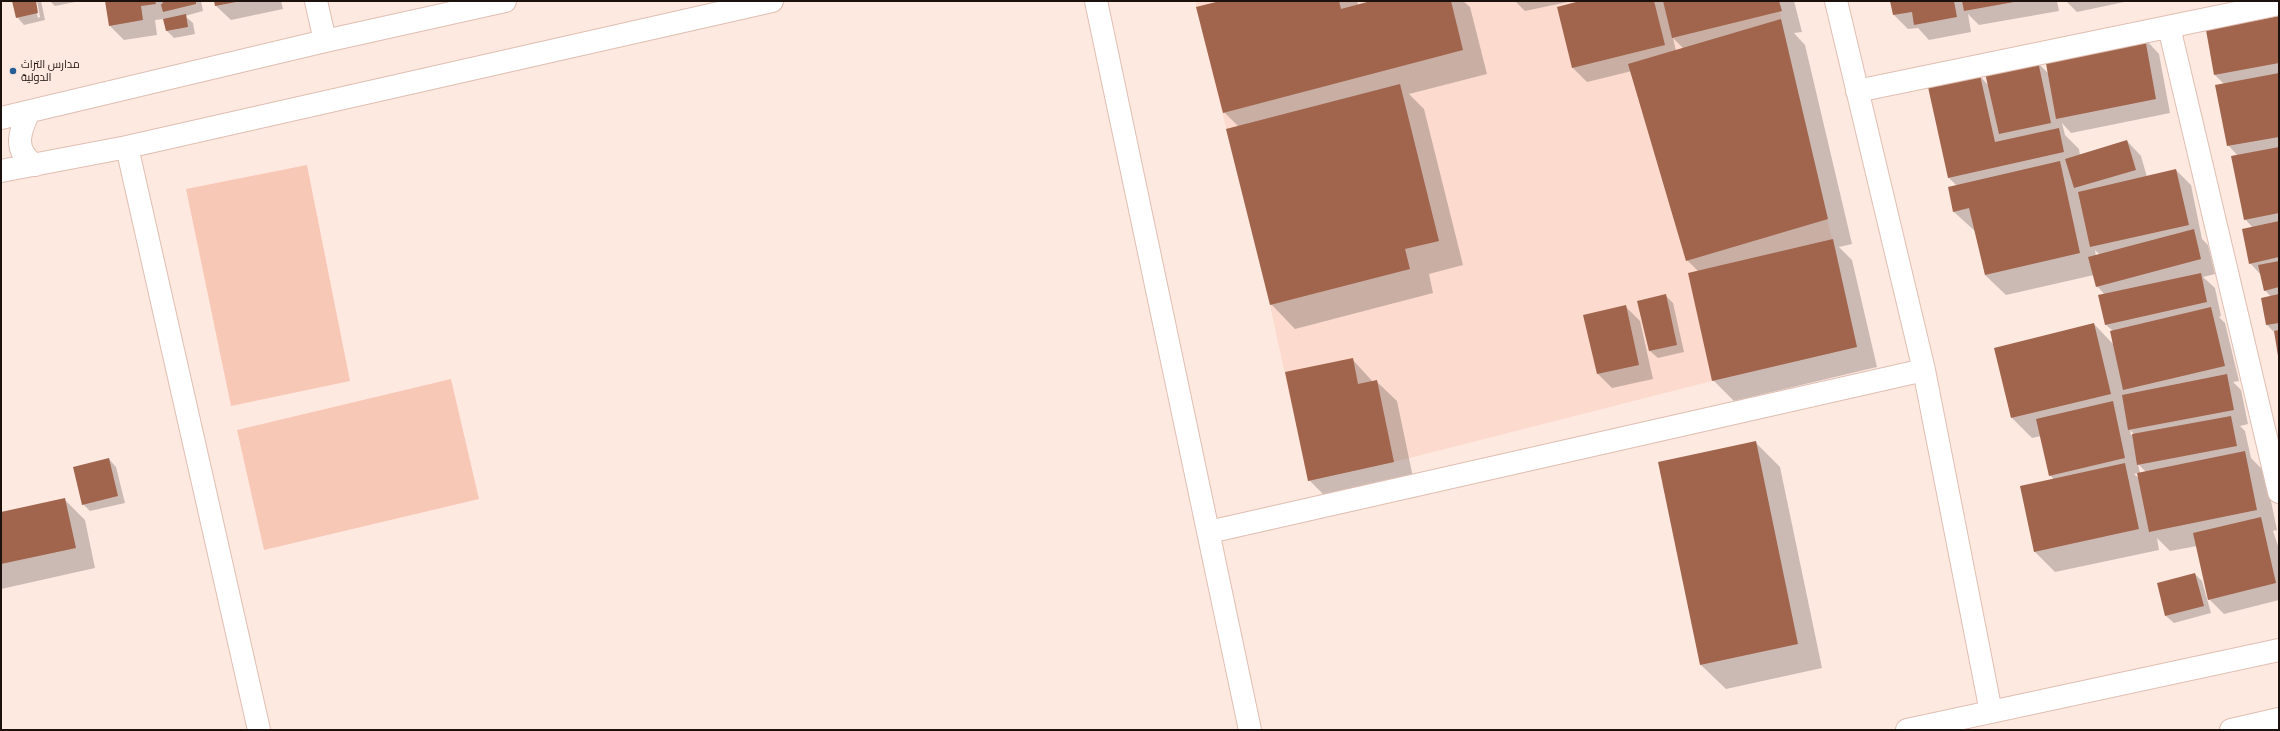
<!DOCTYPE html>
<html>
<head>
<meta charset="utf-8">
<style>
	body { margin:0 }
	#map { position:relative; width:2280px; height:731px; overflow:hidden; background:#fee9e1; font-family:"Roboto Condensed",sans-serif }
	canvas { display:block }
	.frame { position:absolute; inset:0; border:2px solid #1c110c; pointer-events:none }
</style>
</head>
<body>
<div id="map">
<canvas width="2280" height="731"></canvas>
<div class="frame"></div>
</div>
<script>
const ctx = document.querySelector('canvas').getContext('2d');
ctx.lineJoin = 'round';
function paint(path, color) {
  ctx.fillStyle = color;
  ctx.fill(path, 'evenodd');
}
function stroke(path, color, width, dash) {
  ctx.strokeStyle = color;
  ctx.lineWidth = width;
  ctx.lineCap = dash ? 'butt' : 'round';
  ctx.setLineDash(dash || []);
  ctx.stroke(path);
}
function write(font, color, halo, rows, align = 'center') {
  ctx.font = font + ' "Roboto Condensed",Cairo,sans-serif';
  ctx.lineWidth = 3;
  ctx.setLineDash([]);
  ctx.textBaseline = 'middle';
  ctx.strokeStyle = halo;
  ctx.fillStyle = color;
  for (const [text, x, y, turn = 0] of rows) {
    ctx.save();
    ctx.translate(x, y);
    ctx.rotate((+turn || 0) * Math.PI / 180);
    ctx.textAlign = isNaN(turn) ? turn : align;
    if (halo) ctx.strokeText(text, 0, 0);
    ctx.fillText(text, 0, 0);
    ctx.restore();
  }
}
paint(new Path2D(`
	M1196 1H1779L1781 19 1857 347 1712 381 1394 462 1308 481 1270 305 1196 7Z`), '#fcdacd');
paint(new Path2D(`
	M307 165 350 381 231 406 186 189Z
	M451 379 479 499 264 550 237 430Z`), '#f8c8b7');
paint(new Path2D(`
	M13 1H34L38 18 40 17 37 1H41L45 20 24 25 17 17Z
	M50 1H80L55 6Z
	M106 1H201L203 11 185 16 193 23 195 34 174 38 166 30 164 19 155 20 157 35 124 40 110 26Z
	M215 1H281L283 9 231 20 216 6Z
	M1224 1H1357L1358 5 1375 1H1463L1470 7 1487 74 1409 94 1424 109 1463 265 1429 274 1433 293 1295 329 1271 304 1238 126 1224 112Z
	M1515 1H1572L1525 11Z
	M1584 1H1794L1802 32 1794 33 1805 45 1852 244 1839 247 1852 260 1877 367 1734 401 1713 380 1698 271 1687 260 1632 71 1587 82 1573 68ZM1673 38 1684 49 1676 51Z
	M1891 1H2057L2059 11 1979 25 1968 14 1971 32 1929 40 1918 28 1908 29 1894 15Z
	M2066 1H2129L2077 12Z
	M2279 17V354L2275 333 2267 325 2271 297 2265 290 2261 275 2250 263 2253 228 2245 219 2238 156 2228 145 2224 84 2215 75Z
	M2145 39 2159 54 2170 113 2071 133 2062 123 2065 135 2079 149 2080 155 2127 141 2141 156 2147 177 2176 170 2191 185 2202 239 2208 245 2215 274 2203 277 2215 288 2221 316 2219 317 2225 323 2239 381 2233 382 2241 390 2248 424 2240 426 2245 431 2251 458 2265 472 2277 530 2273 531 2279 549V600L2224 614 2209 599 2197 546 2170 551 2157 538 2159 550 2055 572 2035 552 2021 487 2054 480 2050 475 2041 436 2032 438 2012 418 2094 324 2114 345 2113 331 2105 324V295L2097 286 2094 275 2006 295 1985 275 1976 232 1954 212 1957 186 1949 178 1929 88 1980 76 1989 86 2037 62 2049 74ZM2095 250 2100 255 2096 256ZM2130 430 2135 435H2131ZM2138 464 2146 472 2140 473ZM2138 473 2140 479 2134 474Z
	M1665 295 1673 303 1684 352 1658 358 1650 351Z
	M1625 306 1640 321 1653 379 1612 388 1598 374 1585 316Z
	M1352 359 1373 382 1376 381 1397 401 1414 482 1329 500 1309 480Z
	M1755 442 1780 467 1822 668 1726 689 1701 665Z
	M109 459 116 467 125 503 90 511 83 504Z
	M64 499 85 520 95 568 1 589V513Z
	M2195 574 2202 581 2211 613 2174 623 2166 616Z`), '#0003');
paint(new Path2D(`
	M12 1H36L38 13 16 18Z
	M105 1H155L156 4 141 6 143 20 109 26Z
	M164 1H196V4L163 12 161 5Z
	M214 1H236V2L215 6Z
	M1220 1H1339L1341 9 1371 1H1451L1463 50 1223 113 1196 7Z
	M1580 1H1654L1665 45 1572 68 1557 7Z
	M1663 1H1779L1782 11 1672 38Z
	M1890 1H1954L1957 17 1914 25 1912 12 1893 15Z
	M1962 1H2014V2L1964 11Z
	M186 14 188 27 166 31 163 19Z
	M2279 16V63L2214 75 2206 30Z
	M1781 19 1828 219 1686 261 1628 64Z
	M2145 38 2156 99 2056 119 2045 58Z
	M2038 61 2051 123 1999 134 1985 73Z
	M2279 73V137L2227 146 2215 85Z
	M1980 75 1995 142 2059 128 2064 152 1948 178 1928 87Z
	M1400 84 1439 241 1405 249 1410 269 1270 305 1226 129Z
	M2127 140 2136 170 2074 188 2065 159Z
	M2279 147V213L2244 220 2231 156Z
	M2060 161 2080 253 1985 275 1969 208 1953 212 1948 187Z
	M2176 169 2189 225 2090 247 2078 192Z
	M2279 221V257L2249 264 2242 229Z
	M2194 229 2201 259 2096 287 2088 257Z
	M1833 239 1857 347 1712 381 1688 273Z
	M2279 261V287L2264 291 2258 265Z
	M2201 273 2207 302 2105 325 2098 295Z
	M1666 294 1677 345 1649 351 1637 301Z
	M2279 294V323L2266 325 2261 298Z
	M1626 305 1639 365 1597 374 1583 315Z
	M2211 307 2225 366 2123 390 2110 331Z
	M2094 323 2111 394 2011 418 1994 348Z
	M2279 330V356H2278L2274 331Z
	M1353 358 1358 384 1377 380 1394 462 1308 481 1285 372Z
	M2227 374 2234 410 2128 430 2122 395Z
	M2113 401 2125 458 2049 476 2036 419Z
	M2231 416 2237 446 2137 465 2132 434Z
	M1756 441 1798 644 1700 665 1658 462Z
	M2245 451 2257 510 2149 532 2137 473Z
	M109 458 118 496 82 505 73 467Z
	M2125 463 2139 529 2034 552 2020 486Z
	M65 498 76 548 1 564V512Z
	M2261 517 2276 583 2208 600 2193 533Z
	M2195 573 2204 606 2165 616 2157 583Z`), '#a1644c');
const minor = new Path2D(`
	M316 1 325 41
	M1096 1 1250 730
	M1836 1 1924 370 1991 712
	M2169 27 2279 492
	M1857 91 2279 4
	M29 112C19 132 13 151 35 165
	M1 118 325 41 505 1
	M127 147 259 730
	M1 171 127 147 772 1
	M1209 532 1924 370
	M1907 730 2279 650
	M2231 730 2279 719`);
stroke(minor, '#e0beb2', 24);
stroke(minor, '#fff', 22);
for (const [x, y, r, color] of [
	[13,71,4,"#275e96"]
]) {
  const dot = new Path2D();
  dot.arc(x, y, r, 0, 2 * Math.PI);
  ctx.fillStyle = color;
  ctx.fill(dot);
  stroke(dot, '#fee9e1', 1.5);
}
write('11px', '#1c110c', '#fee9e1', [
	["مدارس التراث",21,65],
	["الدولية",21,78]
], 'left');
</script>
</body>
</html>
